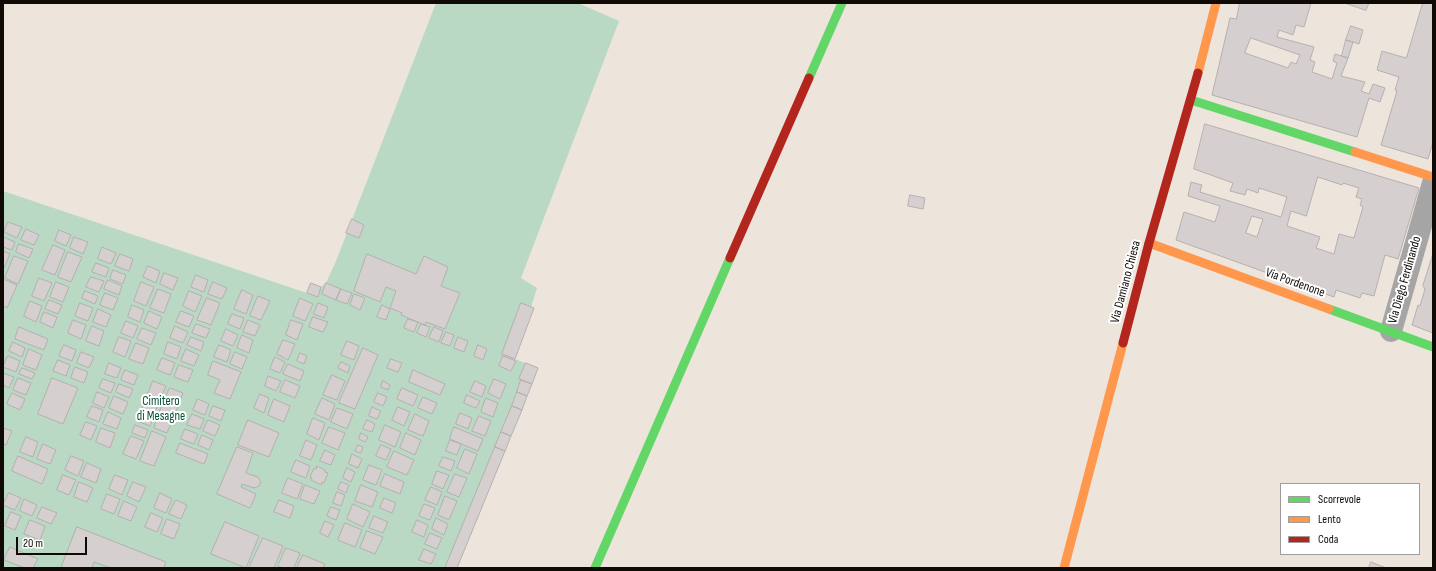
<!DOCTYPE html>
<html>
<head>
<meta charset="utf-8">
<style>
	body { margin:0 }
	#map { position:relative; width:1436px; height:571px; overflow:hidden; background:#ede4dc; font-family:"Sofia Sans Condensed",sans-serif }
	canvas { display:block }
	.frame { position:absolute; inset:0; border:4px solid #0f0a06; pointer-events:none }
	.legend { position:absolute; left:1280px; top:483px; width:140px; height:72px; box-sizing:border-box; background:#fff; border:1px solid #9f9d9b; margin:0; padding:5px 7px; list-style:none; font-size:12px; color:#0f0a06 }
	.legend li { display:flex; align-items:center; gap:8px; height:20px }
	.legend b { width:20px; border:1px solid #9f9d9b }
	.scale { position:absolute; left:16px; top:537px; width:71px; height:18px; box-sizing:border-box; border:2px solid #0f0a06; border-top:0; padding-left:5px; font-size:12px; line-height:14px; white-space:nowrap; color:#0f0a06; -webkit-text-stroke:3px #fff; paint-order:stroke }
</style>
</head>
<body>
<div id="map">
<canvas width="1436" height="571"></canvas>
<div class="frame"></div>
<ul class="legend">
<li><b style="height:5px;background:#63d668"></b>Scorrevole</li>
<li><b style="height:5px;background:#ff974d"></b>Lento</li>
<li><b style="height:5px;background:#b3261e"></b>Coda</li>
</ul>
<div class="scale">20 m</div>
</div>
<script>
const ctx = document.querySelector('canvas').getContext('2d');
ctx.lineJoin = 'round';
function paint(path, color) {
  ctx.fillStyle = color;
  ctx.fill(path, 'evenodd');
}
function stroke(path, color, width, dash) {
  ctx.strokeStyle = color;
  ctx.lineWidth = width;
  ctx.lineCap = dash ? 'butt' : 'round';
  ctx.setLineDash(dash || []);
  ctx.stroke(path);
}
function write(font, color, halo, rows, align = 'center') {
  ctx.font = font + ' "Sofia Sans Condensed",sans-serif';
  ctx.lineWidth = 4;
  ctx.setLineDash([]);
  ctx.textBaseline = 'middle';
  ctx.strokeStyle = halo;
  ctx.fillStyle = color;
  for (const [text, x, y, turn = 0] of rows) {
    ctx.save();
    ctx.translate(x, y);
    ctx.rotate((+turn || 0) * Math.PI / 180);
    ctx.textAlign = isNaN(turn) ? turn : align;
    if (halo) ctx.strokeText(text, 0, 0);
    ctx.fillText(text, 0, 0);
    ctx.restore();
  }
}
paint(new Path2D(`
	M436 3H578L619 21 521 278 537 288 515 359 538 368 456 568H3V191L307 293 311 283 321 287 326 283 336 261Z`), '#bad9c4');
const building = new Path2D(`
	M1240 3H1311L1304 27 1296 25 1293 35 1279 30 1277 37 1314 47 1310 60 1315 62 1312 72 1332 79 1337 63 1333 61 1335 54 1348 58 1341 76 1365 82 1361 91 1369 94 1373 84 1385 88 1380 102 1369 98 1357 137 1212 95 1230 18 1236 19ZM1251 38 1300 55 1296 64 1291 62 1288 68 1245 53Z
	M1345 3H1369L1366 10Z
	M1423 3H1433V142L1428 159 1381 145 1397 91 1395 90 1399 77 1377 70 1382 51 1406 58Z
	M1351 26 1363 30 1359 44 1346 40Z
	M1346 40 1353 42 1348 58 1342 56Z
	M1205 124 1419 188 1398 259 1385 255 1374 296 1362 293 1360 298 1336 290 1334 297 1176 240 1184 212 1215 222 1220 206 1188 196 1191 182 1202 185 1200 192 1281 217 1287 197 1259 188 1258 193 1247 189 1245 195 1230 191 1233 183 1194 169ZM1318 177 1342 185 1343 183 1359 188 1356 197 1362 199 1360 205 1363 207 1354 238 1339 234 1334 254 1316 248 1320 237 1287 226 1291 211 1306 216ZM1252 216 1263 219 1257 237 1246 233Z
	M910 195 925 198 923 209 908 206Z
	M352 219 364 225 359 238 346 233Z
	M8 222 22 227 17 238 4 232Z
	M26 229 39 235 34 245 21 240Z
	M59 230 71 235 66 246 55 241Z
	M3 237 15 242 12 250 3 247Z
	M74 237 88 242 83 254 70 248Z
	M19 244 33 249 29 258 16 252Z
	M53 245 65 250 55 275 42 270Z
	M102 247 116 253 111 264 98 259Z
	M3 251 10 254 4 268 3 267Z
	M68 252 82 257 71 282 58 277Z
	M120 254 133 259 129 271 115 266Z
	M367 254 416 274 424 256 448 267 441 286 460 293 445 329 426 322 425 325 401 315 402 313 390 308 396 291 386 287 380 302 354 291Z
	M1433 254V333L1412 325 1418 305 1420 306 1425 289 1423 286Z
	M14 256 28 261 18 284 5 278Z
	M96 263 109 268 106 277 92 272Z
	M148 266 160 271 156 283 143 277Z
	M113 270 126 275 123 284 110 279Z
	M164 273 178 278 173 290 160 284Z
	M196 275 208 280 204 292 191 287Z
	M91 277 104 281 99 292 86 287Z
	M39 278 52 283 44 301 32 296Z
	M3 279 17 285 7 308 3 306Z
	M108 280 122 286 119 295 104 289Z
	M56 282 69 287 63 302 50 297Z
	M141 282 154 287 146 306 134 301Z
	M213 282 227 288 222 299 208 294Z
	M311 283 321 287 318 297 307 293Z
	M326 283 341 289 336 300 322 294Z
	M158 289 171 294 164 313 150 308Z
	M341 289 352 293 347 304 336 300Z
	M242 290 253 295 246 314 234 309Z
	M85 291 98 296 95 304 82 298Z
	M189 291 202 296 195 312 183 306Z
	M105 293 118 298 113 310 100 305Z
	M354 294 365 298 360 310 350 305Z
	M258 296 270 301 261 320 250 316Z
	M207 298 220 303 211 325 197 320Z
	M300 298 313 304 305 321 293 316Z
	M49 300 62 305 58 314 45 309Z
	M30 301 42 306 36 322 24 316Z
	M80 303 93 308 88 321 75 316Z
	M318 303 328 307 324 318 314 314Z
	M521 303 534 308 515 359 502 354Z
	M132 305 144 310 140 322 128 317Z
	M382 305 390 309 386 320 377 317Z
	M98 309 111 315 106 327 93 322Z
	M149 311 162 317 157 329 144 323Z
	M181 311 194 316 189 327 176 322Z
	M44 312 57 317 53 328 40 322Z
	M232 314 244 318 240 329 228 324Z
	M313 317 328 322 323 332 309 327Z
	M408 319 418 322 414 332 404 328Z
	M73 320 86 325 81 339 68 333Z
	M248 320 260 325 255 336 243 332Z
	M291 320 303 324 297 340 286 335Z
	M126 321 138 326 133 338 121 333Z
	M196 324 210 329 206 338 192 333Z
	M421 324 430 327 426 337 417 333Z
	M92 326 104 331 99 346 86 341Z
	M175 326 188 332 183 343 170 338Z
	M19 327 48 339 44 350 15 339Z
	M434 327 443 331 439 342 429 338Z
	M142 328 156 333 151 345 137 339Z
	M226 329 238 335 233 346 221 341Z
	M446 332 454 335 450 346 441 343Z
	M242 335 253 340 249 353 237 348Z
	M119 337 131 341 125 357 113 352Z
	M191 337 204 342 201 351 187 345Z
	M458 337 468 341 464 352 454 348Z
	M283 340 295 344 288 360 277 354Z
	M347 341 359 346 354 360 341 355Z
	M13 342 25 348 22 357 9 351Z
	M168 342 181 347 177 359 164 354Z
	M136 343 149 348 143 364 129 359Z
	M64 345 76 350 72 361 59 356Z
	M219 345 231 350 227 362 214 357Z
	M478 345 487 349 483 360 474 356Z
	M363 348 378 355 355 409 339 403Z
	M29 349 42 355 36 370 23 365Z
	M186 349 199 355 194 366 181 361Z
	M81 352 94 357 89 368 77 363Z
	M235 352 247 357 242 369 230 364Z
	M300 353 307 356 304 364 297 361Z
	M8 356 20 361 16 372 3 367Z
	M503 356 516 361 511 371 499 366Z
	M275 357 285 362 280 373 270 369Z
	M162 358 175 363 170 375 157 370Z
	M391 359 402 363 398 372 387 368Z
	M58 360 70 365 66 376 53 371Z
	M213 361 241 372 230 399 214 393 220 380 208 375Z
	M341 362 350 366 348 373 338 368Z
	M109 363 121 368 117 378 105 374Z
	M526 363 538 368 532 384 519 379Z
	M288 364 304 371 300 381 283 374Z
	M179 365 193 370 188 382 174 377Z
	M75 367 88 372 84 383 71 378Z
	M22 368 35 373 32 379 19 374Z
	M125 370 138 375 134 385 121 380Z
	M413 370 445 384 440 395 409 382Z
	M3 373 14 377 9 388 3 385Z
	M332 375 345 381 337 400 323 395Z
	M268 376 281 381 276 391 265 386Z
	M18 378 31 383 26 395 13 390Z
	M52 378 78 388 63 424 38 414Z
	M103 379 115 383 111 393 99 388Z
	M494 379 506 384 500 399 488 393Z
	M285 380 300 386 295 398 280 392Z
	M521 380 532 384 527 396 517 392Z
	M153 381 166 386 160 400 148 394Z
	M383 381 390 385 388 390 381 387Z
	M475 381 486 386 482 397 470 392Z
	M119 384 133 389 129 398 116 392Z
	M170 388 183 393 179 404 165 398Z
	M402 388 418 395 413 406 397 399Z
	M97 392 109 397 104 408 93 403Z
	M517 392 527 396 522 410 512 406Z
	M12 393 25 399 20 410 7 404Z
	M378 393 387 397 383 406 374 402Z
	M260 394 269 398 264 413 254 408Z
	M467 395 480 401 476 408 464 403Z
	M114 396 128 402 123 414 109 408Z
	M423 397 437 403 432 414 418 408Z
	M322 398 335 404 329 420 315 414Z
	M486 398 498 403 493 417 481 412Z
	M146 399 158 404 153 417 141 412Z
	M198 399 209 404 205 415 193 410Z
	M274 399 290 406 284 422 268 415Z
	M164 402 178 407 173 418 159 413Z
	M92 406 103 410 99 422 87 417Z
	M213 406 225 410 221 421 209 416Z
	M512 406 522 410 511 436 501 432Z
	M372 407 381 411 377 419 369 416Z
	M398 407 410 412 404 426 392 420Z
	M337 408 353 414 347 429 331 422Z
	M108 412 121 418 117 429 103 424Z
	M460 413 472 418 468 429 456 424Z
	M192 414 204 419 200 429 187 425Z
	M415 414 429 421 423 436 408 430Z
	M139 415 152 421 150 426 137 421Z
	M479 416 491 421 485 436 472 431Z
	M158 417 171 423 167 433 154 428Z
	M313 418 325 423 319 440 307 434Z
	M208 420 220 425 215 436 203 431Z
	M248 420 279 433 269 457 238 445Z
	M367 420 375 424 372 432 363 429Z
	M86 422 97 426 91 440 80 435Z
	M135 425 148 430 145 438 132 433Z
	M385 425 401 432 395 447 379 440Z
	M329 427 345 433 338 450 322 443Z
	M454 427 483 439 478 451 450 439Z
	M3 428 12 431 6 445 3 444Z
	M101 428 115 433 110 448 96 442Z
	M185 429 198 434 194 444 181 439Z
	M152 431 166 437 154 466 140 461Z
	M501 432 511 436 505 451 495 447Z
	M361 433 368 437 365 442 359 439Z
	M406 433 421 440 415 455 400 448Z
	M202 435 213 440 209 450 198 445Z
	M131 436 144 441 136 459 123 454Z
	M26 437 38 442 33 457 20 452Z
	M306 440 317 445 311 460 300 456Z
	M450 440 461 444 457 455 446 451Z
	M180 443 208 454 204 464 176 453Z
	M43 444 56 450 50 464 37 459Z
	M358 445 363 447 361 453 355 451Z
	M381 445 391 449 386 460 376 456Z
	M237 447 253 453 246 473 258 477 261 482 259 486 254 488 242 484 241 487 256 494 250 508 217 494Z
	M495 447 505 451 457 568H445Z
	M465 449 477 454 469 474 457 468Z
	M325 450 335 455 331 465 320 461Z
	M394 451 414 460 407 475 387 467Z
	M352 454 362 459 358 468 349 464Z
	M18 456 48 469 42 484 12 471Z
	M71 456 84 461 78 476 65 470Z
	M443 457 455 461 451 471 439 466Z
	M296 460 310 466 306 478 291 472Z
	M87 463 101 469 96 483 81 477Z
	M369 465 382 470 376 485 363 480Z
	M317 466 325 470V472L328 473 324 483 322 482 321 485 311 480 312 478 310 477 314 468 316 469Z
	M347 468 355 472 351 482 343 478Z
	M437 471 449 475 443 489 432 484Z
	M385 474 404 482 400 494 380 486Z
	M455 474 467 478 459 497 447 492Z
	M63 475 76 480 69 495 57 490Z
	M115 475 128 480 122 495 109 489Z
	M288 478 303 484 297 499 282 493Z
	M79 482 93 488 87 502 74 497Z
	M133 482 146 487 139 502 127 496Z
	M341 482 349 485 346 493 338 489Z
	M305 485 320 491 314 504 300 499Z
	M361 485 378 492 372 507 355 501Z
	M431 487 442 492 437 505 425 500Z
	M337 492 345 495 341 506 333 503Z
	M9 493 21 498 15 510 3 505Z
	M160 493 172 499 166 513 154 508Z
	M107 494 120 499 114 514 101 509Z
	M445 496 457 501 449 520 438 515Z
	M384 498 396 503 392 513 380 508Z
	M24 499 37 505 32 516 20 511Z
	M176 500 187 505 181 519 169 514Z
	M279 500 294 506 290 518 274 512Z
	M124 501 137 507 131 521 118 516Z
	M353 504 370 512 363 527 347 519Z
	M424 504 435 508 430 520 419 516Z
	M42 507 57 513 51 524 37 518Z
	M331 507 340 510 336 520 327 516Z
	M11 512 21 516 15 530 5 526Z
	M151 513 163 518 157 532 145 527Z
	M374 516 388 522 383 533 369 528Z
	M436 518 448 524 444 535 432 529Z
	M167 519 180 524 174 539 161 534Z
	M30 520 45 526 40 540 24 534Z
	M417 520 428 525 424 537 412 532Z
	M325 521 334 525 328 537 320 533Z
	M225 522 259 536 246 568 211 554Z
	M345 523 362 530 355 547 338 540Z
	M77 527 166 562 164 568H111L94 562 92 568H61Z
	M367 531 383 537 375 554 360 548Z
	M430 533 442 538 437 549 425 544Z
	M263 538 283 546 274 568H249Z
	M10 547 38 559 33 568H25L4 560Z
	M286 548 300 553 294 568H282L278 566Z
	M424 549 436 554 431 564 419 560Z
	M303 555 325 564 323 568H297Z
	M1371 562 1386 568H1369Z`);
paint(building, '#d5cfcf');
stroke(building, '#b5b0af', 1);
stroke(new Path2D(`
	M1391 331 1433 183`), '#a6a5a5', 22);
stroke(new Path2D(`
	M809 78 842 3
	M1191 100 1355 152
	M1329 309 1433 347
	M595 568 730 258`), '#63d668', 9);
stroke(new Path2D(`
	M1198 73 1216 3
	M1355 152 1433 177
	M1149 243 1329 309
	M1064 568 1123 343`), '#ff974d', 9);
stroke(new Path2D(`
	M730 258 809 78
	M1123 343 1149 243 1198 73`), '#b3261e', 9);
write('13px', '#0f0a06', '#fff', [
	["Via Diego Ferdinando",1405,280,-74],
	["Via Damiano Chiesa",1126,282,-75],
	["Via Pordenone",1295,283,20]
]);
write('13px', '#075036', '#fff', [
	["Cimitero",161,402],
	["di Mesagne",161,417]
]);
</script>
</body>
</html>
